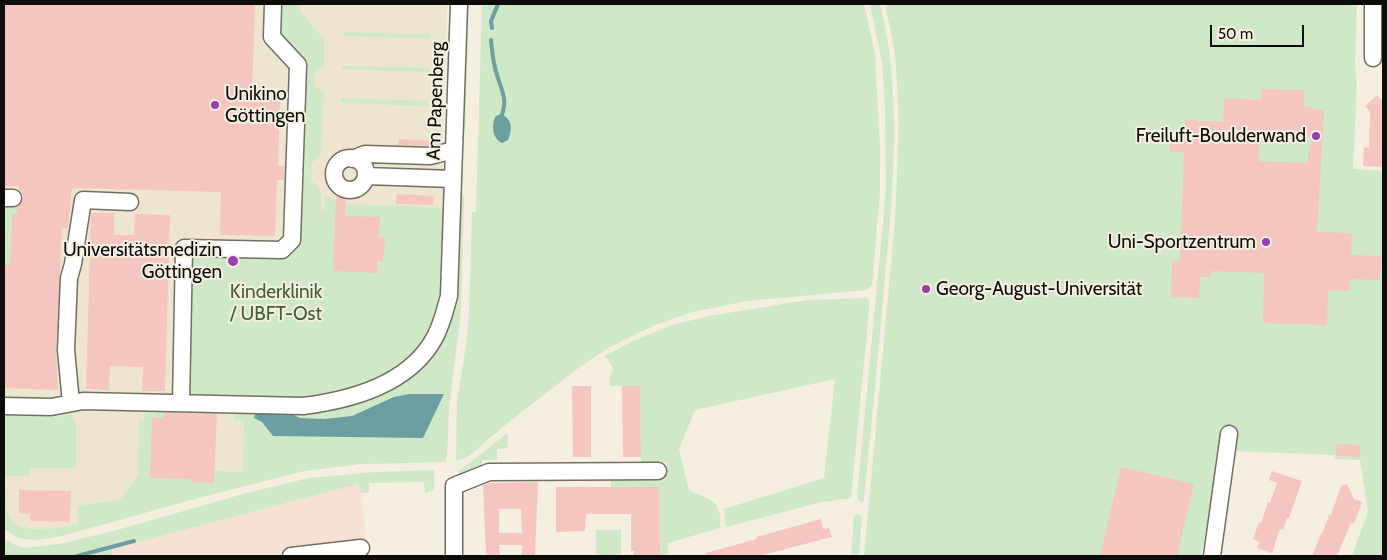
<!DOCTYPE html>
<html>
<head>
<meta charset="utf-8">
<style>
	body { margin:0 }
	#map { position:relative; width:1387px; height:560px; overflow:hidden; background:#f4efe1; font-family:Cabin,sans-serif }
	canvas { display:block }
	.frame { position:absolute; inset:0; border:5px solid #0e0c08; pointer-events:none }
	.scale { position:absolute; left:1210px; top:25px; width:94px; height:22px; box-sizing:border-box; border:2px solid #0e0c08; border-top:0; padding-left:6px; font-size:15px; line-height:18px; white-space:nowrap; color:#0e0c08; -webkit-text-stroke:4px #f4efe1; paint-order:stroke }
</style>
</head>
<body>
<div id="map">
<canvas width="1387" height="560"></canvas>
<div class="frame"></div>
<div class="scale">50 m</div>
</div>
<script>
const ctx = document.querySelector('canvas').getContext('2d');
ctx.lineJoin = 'round';
function paint(path, color) {
  ctx.fillStyle = color;
  ctx.fill(path, 'evenodd');
}
function stroke(path, color, width, dash) {
  ctx.strokeStyle = color;
  ctx.lineWidth = width;
  ctx.lineCap = dash ? 'butt' : 'round';
  ctx.setLineDash(dash || []);
  ctx.stroke(path);
}
function write(font, color, halo, rows, align = 'center') {
  ctx.font = font + ' Cabin,sans-serif';
  ctx.lineWidth = 4;
  ctx.setLineDash([]);
  ctx.textBaseline = 'middle';
  ctx.strokeStyle = halo;
  ctx.fillStyle = color;
  for (const [text, x, y, turn = 0] of rows) {
    ctx.save();
    ctx.translate(x, y);
    ctx.rotate((+turn || 0) * Math.PI / 180);
    ctx.textAlign = isNaN(turn) ? turn : align;
    if (halo) ctx.strokeText(text, 0, 0);
    ctx.fillText(text, 0, 0);
    ctx.restore();
  }
}
paint(new Path2D(`
	M4 4H447L442 170 460 194 464 196 461 310 449 408 447 456 445 462 360 464 304 471 187 501 62 536 36 540 18 538 5 530Z`), '#eee5d0');
paint(new Path2D(`
	M358 484 361 493 368 556H85Z`), '#f7e0d4');
paint(new Path2D(`
	M279 4H300V11L324 40V66L315 72V86L324 91 321 153 312 163 311 181C323 188 322 198 321 210H325V196L344 204 436 207 443 210C446 227 443 259 441 278 440 291 438 306 434 319 427 339 413 354 396 366 337 409 258 396 190 395L184 384 188 262 198 253 279 255 297 237 303 61 278 33Z
	M465 4H469L465 133H461Z
	M482 4H864L875 54 880 148V192L872 285 866 290 747 301 693 312 655 325 610 347 581 366 510 421 469 456 456 461 457 402 466 346 469 313 472 212H476Z
	M870 4H880C903 96 893 193 884 287 878 358 871 428 864 499L863 502H860L857 496 886 190 885 105 882 62Z
	M885 4H1357L1355 66 1357 83 1353 169 1383 171V556H1352L1368 511 1360 460 1335 459V455L1232 451 1218 446 1209 515 1201 556H864L895 221C897 171 901 119 896 68 895 46 889 25 885 4Z
	M343 32 431 34 430 39 343 36Z
	M342 66 430 68 429 72 342 69Z
	M341 98 428 101V106L341 103Z
	M460 194 464 196 461 310 449 408 447 456 445 462 360 464 304 471 187 501 62 536 36 540 18 538 4 529V485C7 495 6 506 9 516 16 537 63 527 78 524L77 506 120 500 138 475 139 420 144 421 145 408 217 410V414L193 417 191 482 214 483 215 471 243 472 244 421 234 420V410L331 408 439 343 450 322 454 305Z
	M4 205H17V214L12 215 10 265H4Z
	M867 298 869 299V311L851 498 822 502 726 527 724 509 824 478 835 379 695 410 679 449 689 490C712 501 722 499 720 528L668 543V556H660L659 487H611V475H667V463H641L640 386H610V374H612L613 368 605 356 633 341 672 325 709 316 808 300Z
	M69 411 76 423V468H30V476H4V415L57 417 63 413Z
	M506 434 508 436 507 448 497 449V460H482V469L457 480 459 470 463 468Z
	M434 470V490L425 493 424 482 369 483V493H361L358 484 112 549V556H4V538L15 545 27 548 64 543 117 530 243 494 309 478 375 472Z
	M857 514 862 517 859 556H851L854 517Z
	M596 530H621V556H596Z`), '#cfe8c7');
paint(new Path2D(`
	M503 115C513 121 512 129 508 140L502 143C493 139 491 127 495 117L498 115Z
	M409 394H444L423 438 273 436 262 422 254 418 255 414H292L300 418 324 419 352 416 394 397Z`), '#6c9fa1');
stroke(new Path2D(`
	M492 28 491 21 498 4
	M491 40C492 51 493 64 497 75 502 92 509 101 500 119
	M77 556 134 541`), '#6c9fa1', 4);
paint(new Path2D(`
	M4 4H255L252 98H280L278 166H285L284 180H277L275 236 220 235 221 192 72 188 68 228H62L56 350 58 390 4 388V265H10L12 214H17V207L21 203 23 198 22 193 18 189V186H4Z
	M1262 89 1304 90V106L1324 111 1317 232 1352 233 1351 255 1381 256 1380 280 1350 279 1349 291 1328 290 1327 325 1263 323 1264 273 1211 271V277H1200L1199 298 1171 297 1172 261H1180L1184 152H1170V141H1184L1185 120 1223 122 1224 98 1261 100ZM1260 135 1312 137 1307 163 1259 161Z
	M1377 95 1383 102V167L1363 166 1364 147 1369 148 1370 112 1365 106Z
	M399 139 436 141V144L429 146 398 145Z
	M397 194 434 196 433 205 396 204Z
	M336 196H346L345 216 380 217 379 237 385 238 383 261H378L377 273 333 271Z
	M91 213H114V235H134L135 214 170 215 165 391H142L143 367 110 366 109 390 86 389Z
	M572 386H591V457H573Z
	M622 386H640L641 457H623Z
	M164 413 217 414 214 483 191 482V479L150 478 152 418H163Z
	M1337 444 1360 445V457L1336 456Z
	M1121 467 1194 484 1177 556H1100Z
	M1272 471 1302 481 1289 518H1287L1283 530 1280 529 1272 553 1257 548 1260 542 1253 539 1259 522 1261 523 1268 502 1270 503 1277 483 1269 480Z
	M538 482 535 556H522V545H499L500 556H486L483 485 490 483ZM499 509H521L522 533H499Z
	M1347 484 1354 499 1362 502 1354 524 1351 523 1337 556H1312L1321 534H1322L1329 515H1331L1341 486Z
	M556 487H659L660 556H634V551H631V514H586L585 531 556 532Z
	M19 490 71 491 70 522 30 521V514L19 513Z
	M821 519 823 529 829 528 832 537 759 556H706V553L757 539 756 537Z`), '#f5c6c0');
const minor = new Path2D(`
	M1373 58V4
	M334 174a16 16 0 1 1 32 0a16 16 0 1 1-32 0Z
	M353 159 365 154 430 156 454 150
	M366 176 453 179
	M4 198H13
	M71 403 66 350 69 278 73 264 83 200 130 202
	M181 403 184 248 282 250 292 240 298 65 272 37 273 4
	M4 406 51 407 83 401 303 406C352 400 410 384 435 337 442 324 445 310 449 296L459 4
	M291 556 361 548
	M454 556V486L489 472 658 471
	M1212 556 1229 434`);
stroke(minor, '#726e61', 19);
stroke(minor, '#fff', 16);
for (const [x, y, r, color] of [
	[215,105,5,"#973fac"],
	[1316,136,5,"#973fac"],
	[1266,242,5,"#973fac"],
	[233,261,6,"#973fac"],
	[926,289,5,"#973fac"]
]) {
  const dot = new Path2D();
  dot.arc(x, y, r, 0, 2 * Math.PI);
  ctx.fillStyle = color;
  ctx.fill(dot);
  stroke(dot, '#f4efe1', 2);
}
write('19px', '#0e0c08', '#f4efe1', [
	["Unikino",225,94,"left"],
	["Göttingen",225,116,"left"],
	["Freiluft-Boulderwand",1306,136],
	["Uni-Sportzentrum",1256,242],
	["Universitätsmedizin",222,250],
	["Göttingen",222,272],
	["Georg-August-Universität",936,289,"left"]
], 'right');
write('19px', '#0e0c08', '#f4efe1', [
	["Am Papenberg",436,101,-88]
]);
write('19px', '#3e6232', '#f4efe1', [
	["Kinderklinik",276,292],
	["/ UBFT-Ost",276,314]
]);
</script>
</body>
</html>
